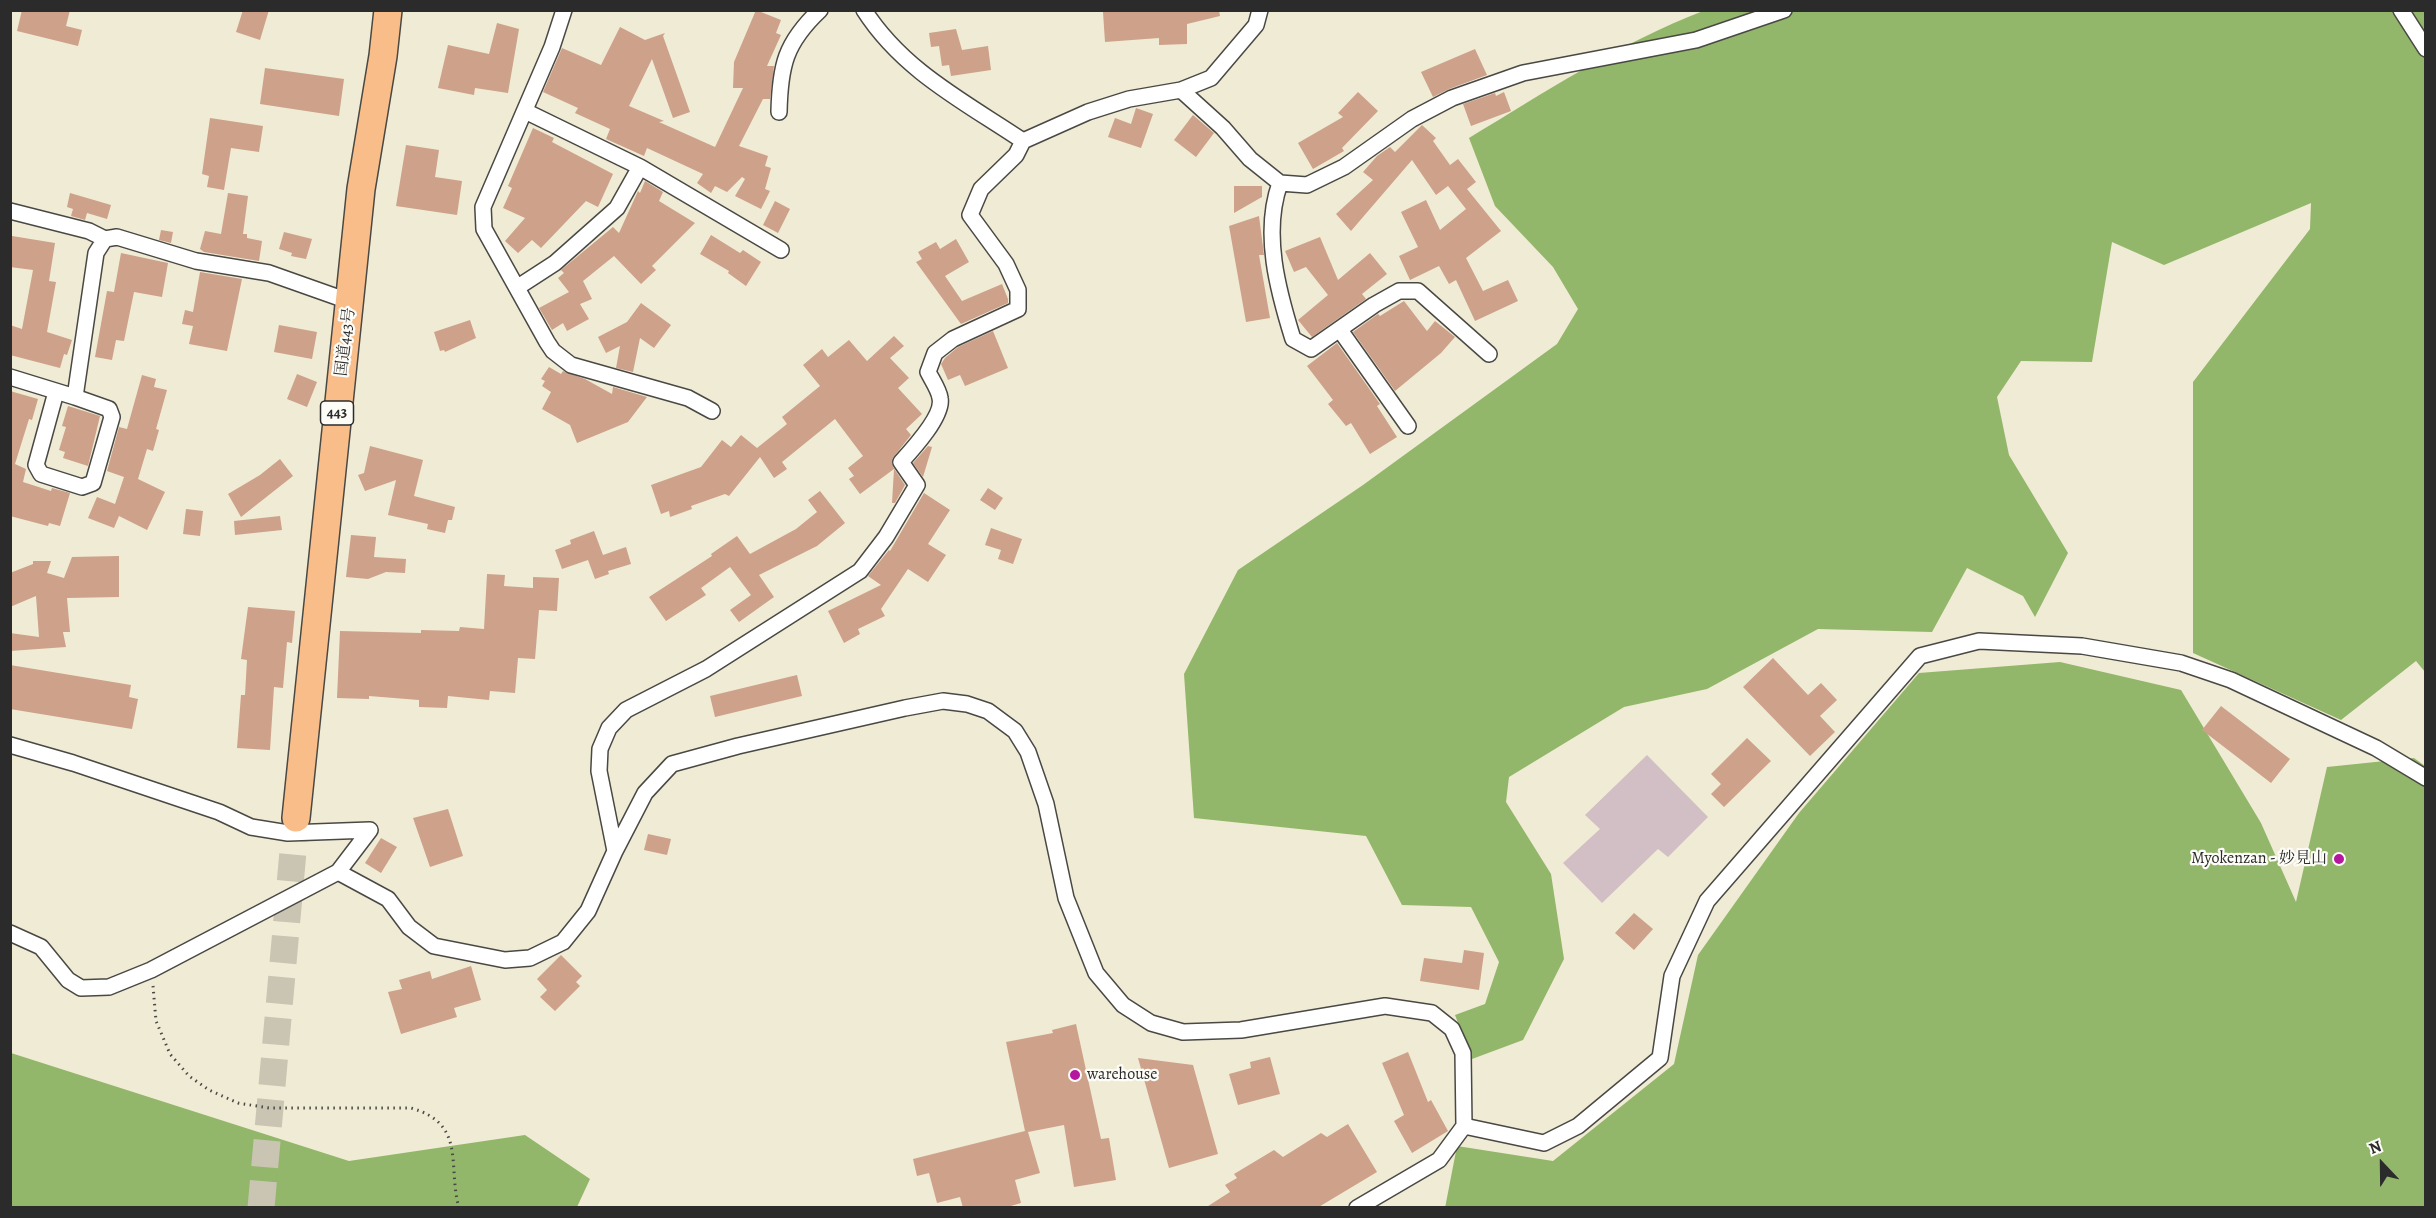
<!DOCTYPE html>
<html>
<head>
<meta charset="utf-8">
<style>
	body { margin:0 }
	#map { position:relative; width:2436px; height:1218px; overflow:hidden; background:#f0ebd4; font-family:Alegreya,serif }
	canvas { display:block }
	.frame { position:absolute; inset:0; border:12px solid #2b2b2b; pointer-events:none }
	.north { position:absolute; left:2352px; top:1134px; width:60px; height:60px; -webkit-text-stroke:4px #fdfcf7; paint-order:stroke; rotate:338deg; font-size:16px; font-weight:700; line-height:24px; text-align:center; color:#2b2b2b }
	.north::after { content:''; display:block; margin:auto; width:21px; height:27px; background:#2b2b2b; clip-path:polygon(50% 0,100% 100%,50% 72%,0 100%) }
</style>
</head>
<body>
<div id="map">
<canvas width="2436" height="1218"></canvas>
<div class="frame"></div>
<div class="north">N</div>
</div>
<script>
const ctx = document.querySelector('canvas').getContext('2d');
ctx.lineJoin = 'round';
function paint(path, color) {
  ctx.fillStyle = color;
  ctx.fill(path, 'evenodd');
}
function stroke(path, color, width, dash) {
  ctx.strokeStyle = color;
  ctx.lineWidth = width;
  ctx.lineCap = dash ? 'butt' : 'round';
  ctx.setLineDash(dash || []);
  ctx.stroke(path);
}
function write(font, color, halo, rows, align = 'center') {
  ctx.font = font + ' Alegreya,"Noto Serif JP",serif';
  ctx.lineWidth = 4.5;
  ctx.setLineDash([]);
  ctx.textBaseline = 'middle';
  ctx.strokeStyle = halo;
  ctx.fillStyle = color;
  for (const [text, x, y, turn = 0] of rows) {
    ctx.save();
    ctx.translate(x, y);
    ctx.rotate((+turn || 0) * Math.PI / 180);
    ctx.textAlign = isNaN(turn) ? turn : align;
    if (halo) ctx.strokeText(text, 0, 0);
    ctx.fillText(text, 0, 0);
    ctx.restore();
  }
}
paint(new Path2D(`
	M1647 755 1708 817 1668 857 1658 849 1602 903 1563 863 1600 829 1585 815Z`), '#d2bec5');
paint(new Path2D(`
	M1703 11H2425V672L2416 661 2341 720 2193 653V382L2310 229 2311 203 2164 265 2112 242 2092 362 2021 361 1997 397 2009 455 2068 553 2035 617 2023 596 1967 568 1932 632 1818 629 1707 689 1624 707 1509 777 1506 802 1551 874 1564 959 1523 1040 1472 1059 1455 1015 1485 1004 1499 962 1471 907 1402 905 1366 836 1194 818 1184 674 1238 570 1363 485 1557 344 1578 309 1553 267 1495 206 1469 138C1545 92 1620 43 1703 11Z
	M2060 662 2181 690 2261 823 2296 902 2327 767 2414 758 2425 766V1207L1445 1208 1457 1146 1553 1161 1674 1064 1698 955 1799 813 1919 673Z
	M11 1053 349 1161 525 1135 590 1179 577 1207H11Z`), '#92b66a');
paint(new Path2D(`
	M22 10H70L66 26 82 30 78 46 17 31Z
	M243 10H269L260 40 236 32Z
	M756 10 781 20 776 33 781 35 767 66H774L770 99H763L739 146 768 156 765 166 771 168 765 189 770 191 761 209 735 196 745 179 742 177 727 192 715 186 711 193 697 183 703 174 647 148 644 156 606 139 610 129 575 113 578 108 543 92 562 48 601 65 620 27 645 40 665 33 663 36 690 112 673 118 652 59 629 106 664 121 659 122 715 147 743 88H733L734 62Z
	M1126 10H1219L1220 16 1187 24V44L1159 45V38L1105 42 1103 12Z
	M497 23 519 29 508 93 475 88 474 95 438 88 448 45 489 54Z
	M956 29 962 50 988 46 991 70 951 76 949 65 942 66 939 46 931 47 929 33Z
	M1475 49 1487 75 1449 89 1433 97 1421 72Z
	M265 68 344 79 339 116 260 104Z
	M1358 92 1378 111 1342 148 1344 151 1313 169 1298 143 1343 117 1338 113Z
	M1504 92 1511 111 1471 126 1463 104 1495 93 1496 96Z
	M1136 108 1153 114 1141 148 1108 137 1115 118 1131 124Z
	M1193 115 1214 133 1196 157 1174 140Z
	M210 118 263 126 259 152 231 148 224 190 207 187 209 176 202 174Z
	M1422 125 1436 138 1433 141 1450 165 1458 159 1476 182 1467 189 1501 231 1466 258 1483 291 1508 280 1518 301 1475 321 1456 280 1449 284 1439 266 1410 280 1399 256 1418 247 1401 212 1426 200 1440 230 1466 209 1448 186 1436 195 1412 160 1351 231 1336 214 1373 180 1363 172 1377 156 1390 147 1395 152Z
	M533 128 554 138 552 142 613 174 598 207 586 201 541 248 532 240 518 253 505 241 525 218 503 208 512 188 508 186Z
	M406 145 439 150 435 177 462 181 457 215 396 206Z
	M645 181 663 192 659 201 695 223 652 266 656 270 641 284 614 256 583 281 592 299 580 304 589 319 567 331 563 323 552 330 539 308 569 292 558 278 564 273 561 270 613 227 619 233 638 191 640 193Z
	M1234 186H1262V197L1234 213Z
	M70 193 111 205 107 219 87 213 85 220 71 216 73 209 67 207Z
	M228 193 248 196 243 234H247V238L262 241 259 261 204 252 200 249 205 231 221 234Z
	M775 201 790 209 778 233 763 225Z
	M1259 216 1264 255H1259L1270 318 1246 322 1229 226Z
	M161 230 173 232 171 243 159 240Z
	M284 232 312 239 306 259 291 256 292 253 279 249Z
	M711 235 740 253 743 250 761 262 746 286 728 273 729 271 700 254Z
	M12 236 55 243 49 281 56 282 47 332 72 340 67 355 64 354 60 368 10 355V325L22 329 33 270 10 267Z
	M1320 237 1338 280 1370 253 1387 274 1362 294 1366 299 1312 337 1298 320 1328 295 1306 267 1294 272 1285 251Z
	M956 239 969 262 945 276 962 301 1002 284 1008 299V303L961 324 916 262 922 259 918 252 936 242 940 249Z
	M121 253 168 263 162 297 134 292 124 341 116 340 112 360 95 357 107 291 114 292Z
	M200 272 242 279 227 351 189 344 193 326 182 324 185 310 193 312Z
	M1404 301 1427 331 1435 321 1455 337 1441 353 1395 391 1353 332 1378 314 1380 316Z
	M641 303 671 325 654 348 640 338 633 372 616 368 620 346 606 353 598 337 627 322Z
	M470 320 476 338 445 352 444 350 440 351 434 332Z
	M279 325 317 332 312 359 274 352Z
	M993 331 1008 368 965 386 960 375 948 380 941 364 945 358 958 347Z
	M894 336 904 346 890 358 909 378 898 388 922 414 906 429 911 435 892 459 893 467 905 485 895 503H892L894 469 860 494 849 479 854 476 848 468 863 456 835 419 782 462 787 469 774 478 760 457 729 496 725 494 691 506 692 509 670 517 669 511 661 514 651 485 701 467 722 440 731 447 741 435 757 448 787 424 782 417 820 386 803 365 822 349 828 357 849 340 867 361Z
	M1337 343 1380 404 1377 406 1397 437 1370 454 1351 423 1346 426 1328 404 1333 400 1307 366Z
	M549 367 561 374 563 371 585 379 612 394 613 387 647 397 628 422 577 443 570 425 542 409 551 392 542 386 545 381 541 379Z
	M297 374 317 382 307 407 287 399Z
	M142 375 156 379 154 387 167 390 156 429 159 430 153 451 147 449 138 479 165 492 147 530 119 516 114 528 88 518 97 497 115 504 124 477 107 471 119 427 127 429Z
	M10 391 38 399 32 420 29 419 15 464 26 469 23 482 51 491 52 488 70 493 60 526 49 523 48 526 10 516Z
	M68 406 100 416 88 466 63 458 65 452 59 450 66 427 62 426Z
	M370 446 423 460 414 496 455 507 452 520H448L445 533 427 529 428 524 388 515 396 480 365 491 358 475 364 473Z
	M928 446 932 447 923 477 913 463Z
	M280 459 293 476 241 517 228 494 260 475Z
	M988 488 1003 498 995 510 980 500Z
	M820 491 845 523 817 546 759 575 774 597 739 622 730 610 751 595 730 567 701 588 706 595 666 621 649 597 712 556 711 554 737 536 750 554 796 529 817 512 808 500Z
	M924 493 950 510 928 544 946 555 928 582 908 569 881 609 885 616 858 629 860 634 844 643 828 611 881 585 868 576 889 550 890 551Z
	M186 509 203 511 200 536 183 534Z
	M280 516 282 530 235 535 234 521Z
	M991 528 1022 539 1013 564 998 559 1001 550 985 545Z
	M594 531 603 555 626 547 631 564 608 571 609 574 595 579 588 560 562 569 555 550 571 544 570 540Z
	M351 535 376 537 374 557 406 559 405 573 386 572 368 579 346 577Z
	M119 556V597L67 598 70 632H63L66 647 10 651V633L39 637 36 596 10 607V573L33 564V561H51L47 573 64 578 72 557Z
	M487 574 505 575 504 586 533 588V577L559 578 557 611 539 610 535 659 518 658 515 693 490 691 489 700 448 696 447 708 419 707V700L369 696V699L337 698 340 631 421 633V630L459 631 460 627 484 629Z
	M248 607 295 611 292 643 287 642 283 688 274 687 270 750 237 748 241 695H245L247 660 241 659Z
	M1773 658 1808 695 1821 683 1837 700 1820 716 1835 732 1810 756 1743 687Z
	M10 665 131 685 129 697 138 699 132 729 10 709Z
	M797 675 802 696 715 717 710 696Z
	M2221 706 2290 759 2271 783 2202 730Z
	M1747 738 1771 761 1724 807 1711 794 1721 784 1711 774Z
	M448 809 463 856 430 867 413 818Z
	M648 834 671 839 667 855 644 850Z
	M381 838 397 847 381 873 365 863Z
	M1634 913 1653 929 1634 950 1615 933Z
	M1464 950 1484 953 1479 990 1420 981 1424 958 1462 963Z
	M561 955 582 976 576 982 580 986 555 1011 540 997 547 990 537 979Z
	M471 966 481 1000 454 1008 457 1017 401 1034 388 992 402 989 399 980 430 971 432 979Z
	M1076 1024 1101 1139 1109 1138 1116 1180 1074 1187 1064 1125 1028 1132 1040 1173 1015 1180 1021 1203 1004 1208H963L960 1197 937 1203 929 1173 917 1176 913 1159 1025 1131 1006 1042 1053 1033 1052 1030Z
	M1408 1052 1428 1102 1431 1100 1448 1131 1412 1153 1394 1121 1404 1115 1382 1063Z
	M1270 1057 1280 1094 1238 1105 1229 1074 1251 1068 1250 1062Z
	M1138 1058 1193 1065 1218 1154 1169 1168Z
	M1348 1124 1377 1172 1317 1208H1205L1230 1192 1225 1185 1237 1178 1234 1174 1274 1150 1283 1157 1321 1133 1327 1137Z`), '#cda18a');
stroke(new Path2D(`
	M261 1208 296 818`), '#c9c5b2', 27, [27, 14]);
const street = new Path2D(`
	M564 10 552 47 483 207 484 229 547 342 553 351 571 365 688 398 712 411
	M864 10C903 71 965 102 1023 141
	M2401 10 2426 49
	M1181 90 1223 128 1250 159 1280 183 1307 185 1344 167 1412 119 1452 98 1523 73 1696 40 1784 10
	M525 111 640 167 781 250
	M779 112C780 66 785 43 820 10
	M1280 183C1262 233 1278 291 1293 339L1311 349 1374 305 1399 291H1418L1489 354
	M10 211 89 231 105 239
	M518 287 555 263 617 208 640 167
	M1340 330 1408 426
	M10 377 75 397 96 253 105 239 117 237 196 261 269 273 351 302
	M56 392 36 465 41 474 82 487 93 483 112 417 109 409 75 397
	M10 745 73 763 219 812 251 827 288 833 370 830 338 872 151 970 109 987 81 988 68 980 41 947 10 933
	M615 851 599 771 600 749 609 728 626 710 706 669 860 571 886 537 917 485 901 462C912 450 944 415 940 398 939 390 932 380 928 372L935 353 953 339 1018 309V290L1006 264 970 215 981 189 1016 155 1023 141 1088 112 1129 99 1181 90 1211 78 1256 25 1260 10
	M338 872 388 899 409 927 434 946 505 960 530 958 563 942 588 911 615 851 645 793 672 764 738 746 905 708 943 701 967 704 988 711 1015 731 1028 752 1046 804 1066 898 1096 973 1123 1005 1151 1023 1183 1032 1241 1030 1385 1006 1432 1013 1452 1029 1463 1053 1464 1126 1544 1143 1578 1126 1660 1058 1672 976 1707 901 1920 656 1979 641 2082 646 2181 663 2231 680 2376 748 2426 778
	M1357 1208 1439 1160 1464 1126`);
const highway = new Path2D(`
	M296 818 361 189 383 56 388 10`);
stroke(street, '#494844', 18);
stroke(highway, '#494844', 30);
stroke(new Path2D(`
	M153 986 156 1021 170 1054 189 1076 209 1090 238 1103 269 1108H411C467 1124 447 1165 459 1208`), '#494844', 3, [1.5, 4.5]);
stroke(street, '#fff', 15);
stroke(highway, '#f8bd89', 27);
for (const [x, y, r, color] of [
	[2339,859,6,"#b5179e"],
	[1075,1075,6,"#b5179e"]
]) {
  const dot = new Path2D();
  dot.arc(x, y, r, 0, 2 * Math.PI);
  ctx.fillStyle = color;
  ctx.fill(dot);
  stroke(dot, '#fdfcf7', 2);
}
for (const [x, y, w] of [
	[337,413,33]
]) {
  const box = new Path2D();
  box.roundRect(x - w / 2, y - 12, w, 24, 4.5);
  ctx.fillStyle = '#fdfcf7';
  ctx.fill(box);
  stroke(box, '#2b2b2b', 1.5);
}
write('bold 15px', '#2b2b2b', null, [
	["443",337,413]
]);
write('16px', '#2b2b2b', '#fdfcf7', [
	["国道443号",346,342,-83]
]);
write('16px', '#2b2b2b', '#fdfcf7', [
	["Myokenzan - 妙見山",2327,859],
	["warehouse",1087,1075,"left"]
], 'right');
</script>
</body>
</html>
